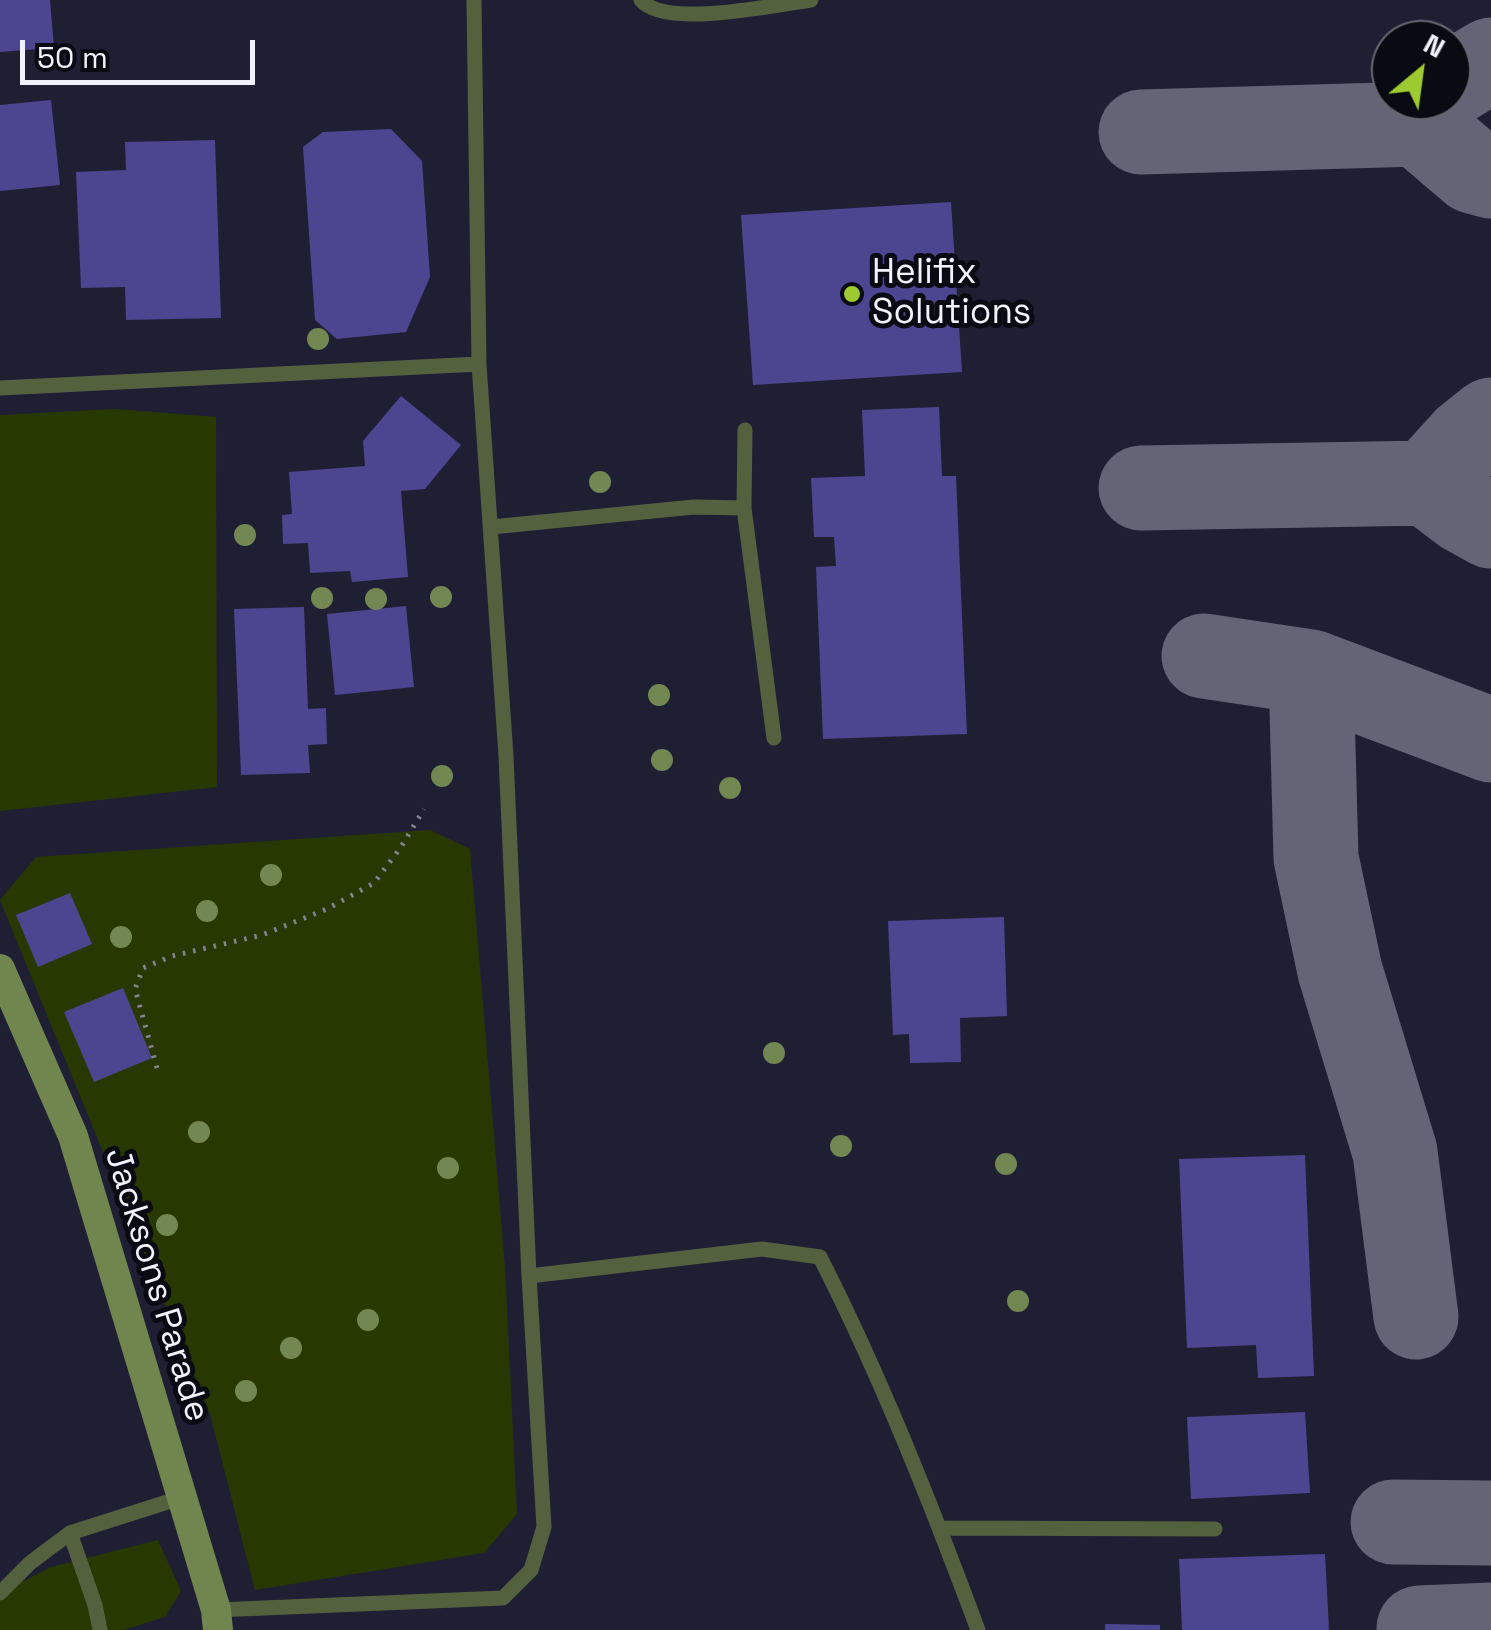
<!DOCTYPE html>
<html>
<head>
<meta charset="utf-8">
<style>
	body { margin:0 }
	#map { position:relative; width:1491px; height:1630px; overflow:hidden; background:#1f1f34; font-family:"Space Grotesk",sans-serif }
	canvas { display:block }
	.north { position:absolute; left:1371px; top:20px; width:100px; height:100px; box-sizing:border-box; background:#0a0a13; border:2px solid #676771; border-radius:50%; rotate:29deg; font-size:28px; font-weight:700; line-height:40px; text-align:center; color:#f2f2fe }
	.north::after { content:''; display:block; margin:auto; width:35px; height:45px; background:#9dca30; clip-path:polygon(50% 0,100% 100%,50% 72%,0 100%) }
	.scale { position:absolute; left:20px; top:40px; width:235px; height:45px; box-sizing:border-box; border:5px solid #f2f2fe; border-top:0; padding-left:12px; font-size:30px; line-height:35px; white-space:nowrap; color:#f2f2fe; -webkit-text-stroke:8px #0a0a13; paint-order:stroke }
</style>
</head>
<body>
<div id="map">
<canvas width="1491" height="1630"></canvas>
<div class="north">N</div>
<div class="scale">50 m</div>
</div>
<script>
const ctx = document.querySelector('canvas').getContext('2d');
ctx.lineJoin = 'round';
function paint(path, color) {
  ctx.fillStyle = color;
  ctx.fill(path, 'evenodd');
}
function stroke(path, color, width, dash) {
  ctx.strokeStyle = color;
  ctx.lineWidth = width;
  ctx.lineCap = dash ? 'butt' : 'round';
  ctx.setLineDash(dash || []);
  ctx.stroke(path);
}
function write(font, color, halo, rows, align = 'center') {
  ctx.font = font + ' "Space Grotesk",sans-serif';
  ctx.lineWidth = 10;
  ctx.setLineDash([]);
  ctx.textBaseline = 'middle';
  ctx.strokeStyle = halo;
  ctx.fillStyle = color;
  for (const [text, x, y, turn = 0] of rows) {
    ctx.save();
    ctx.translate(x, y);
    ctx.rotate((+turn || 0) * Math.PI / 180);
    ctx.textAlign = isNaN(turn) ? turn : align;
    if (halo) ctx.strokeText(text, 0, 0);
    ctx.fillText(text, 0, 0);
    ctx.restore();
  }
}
paint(new Path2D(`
	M115 409 216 417 217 787 0 811V415Z
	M430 830 470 849 505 1268 517 1514 484 1553 255 1590 210 1414 0 900 36 857Z
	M158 1540 181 1591 165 1617 123 1630H0V1593L51 1567Z`), '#283900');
stroke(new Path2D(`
	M1451 84 1491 60
	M1141 132 1418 124 1473 171 1491 176
	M1427 483 1464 511 1491 526
	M1141 488 1427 483 1466 440 1491 420
	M1204 656 1311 672 1491 740
	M1311 672 1316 858 1340 971 1395 1152 1416 1317
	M1393 1522 1491 1523
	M1419 1628 1491 1625`), '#646476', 85);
paint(new Path2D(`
	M0 0H50L54 48 0 52Z
	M51 100 60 185 0 191V105Z
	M391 129 422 161 430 277 406 332 337 339 315 320 303 147 323 132Z
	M215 140 221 318 126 320 125 287 81 288 76 172 126 170 125 142Z
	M951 202 962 372 753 385 741 215Z
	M401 396 461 445 425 489 401 491 408 577 352 582 350 571 310 573 308 543 283 544 282 515 292 514 289 472 365 466 363 441Z
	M939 407 942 476H956L967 734 823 739 816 567 836 566 834 537H814L811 478 865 476 862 410Z
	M406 606 414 687 335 695 327 614Z
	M304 607 308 709 326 708 327 744 308 745 310 773 241 775 234 609Z
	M70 893 92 944 38 967 16 915Z
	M1004 917 1007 1016 960 1018 961 1062 910 1063 909 1034 893 1035 888 921Z
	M123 988 152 1058 94 1082 64 1012Z
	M1305 1155 1314 1376 1258 1378 1256 1345 1187 1348 1179 1159Z
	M1305 1412 1310 1493 1191 1499 1187 1417Z
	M1325 1554 1329 1630H1182L1179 1559Z
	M1105 1624 1160 1625V1630H1105Z`), '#4c4691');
stroke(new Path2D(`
	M157 1068 135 989 143 968 172 956 262 935 327 909 374 883 401 847 424 809`), '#838393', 5, [2.5, 8]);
stroke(new Path2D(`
	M641 0C665 29 775 5 811 0
	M0 388 479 364
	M745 430 744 508 774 738
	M491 527 694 507 744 508
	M529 1276 762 1249 820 1257C881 1377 931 1504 978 1630
	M940 1528 1215 1529
	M70 1533 95 1605 100 1630
	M0 1593 30 1563 70 1533 180 1498
	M216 1610 503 1598 531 1570 544 1527 529 1276 506 756 479 364 474 0`), '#54613f', 15);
stroke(new Path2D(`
	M0 969 73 1136 216 1610 218 1630`), '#71854e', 30);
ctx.fillStyle = '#728751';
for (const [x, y] of [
	[318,339],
	[600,482],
	[245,535],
	[441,597],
	[322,598],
	[376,599],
	[659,695],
	[662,760],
	[442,776],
	[730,788],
	[271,875],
	[207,911],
	[121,937],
	[774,1053],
	[199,1132],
	[841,1146],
	[1006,1164],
	[448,1168],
	[167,1225],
	[1018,1301],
	[368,1320],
	[291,1348],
	[246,1391]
]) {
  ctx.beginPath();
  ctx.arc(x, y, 11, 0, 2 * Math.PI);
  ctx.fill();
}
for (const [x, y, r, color] of [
	[852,294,10,"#9dca30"]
]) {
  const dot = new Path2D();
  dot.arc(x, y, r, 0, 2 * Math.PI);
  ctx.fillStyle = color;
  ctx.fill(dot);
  stroke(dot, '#0a0a13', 4);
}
write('35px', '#f2f2fe', '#0a0a13', [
	["Helifix",872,274],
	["Solutions",872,314]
], 'left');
write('35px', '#f2f2fe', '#0a0a13', [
	["Jacksons Parade",156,1285,73]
]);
</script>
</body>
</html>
